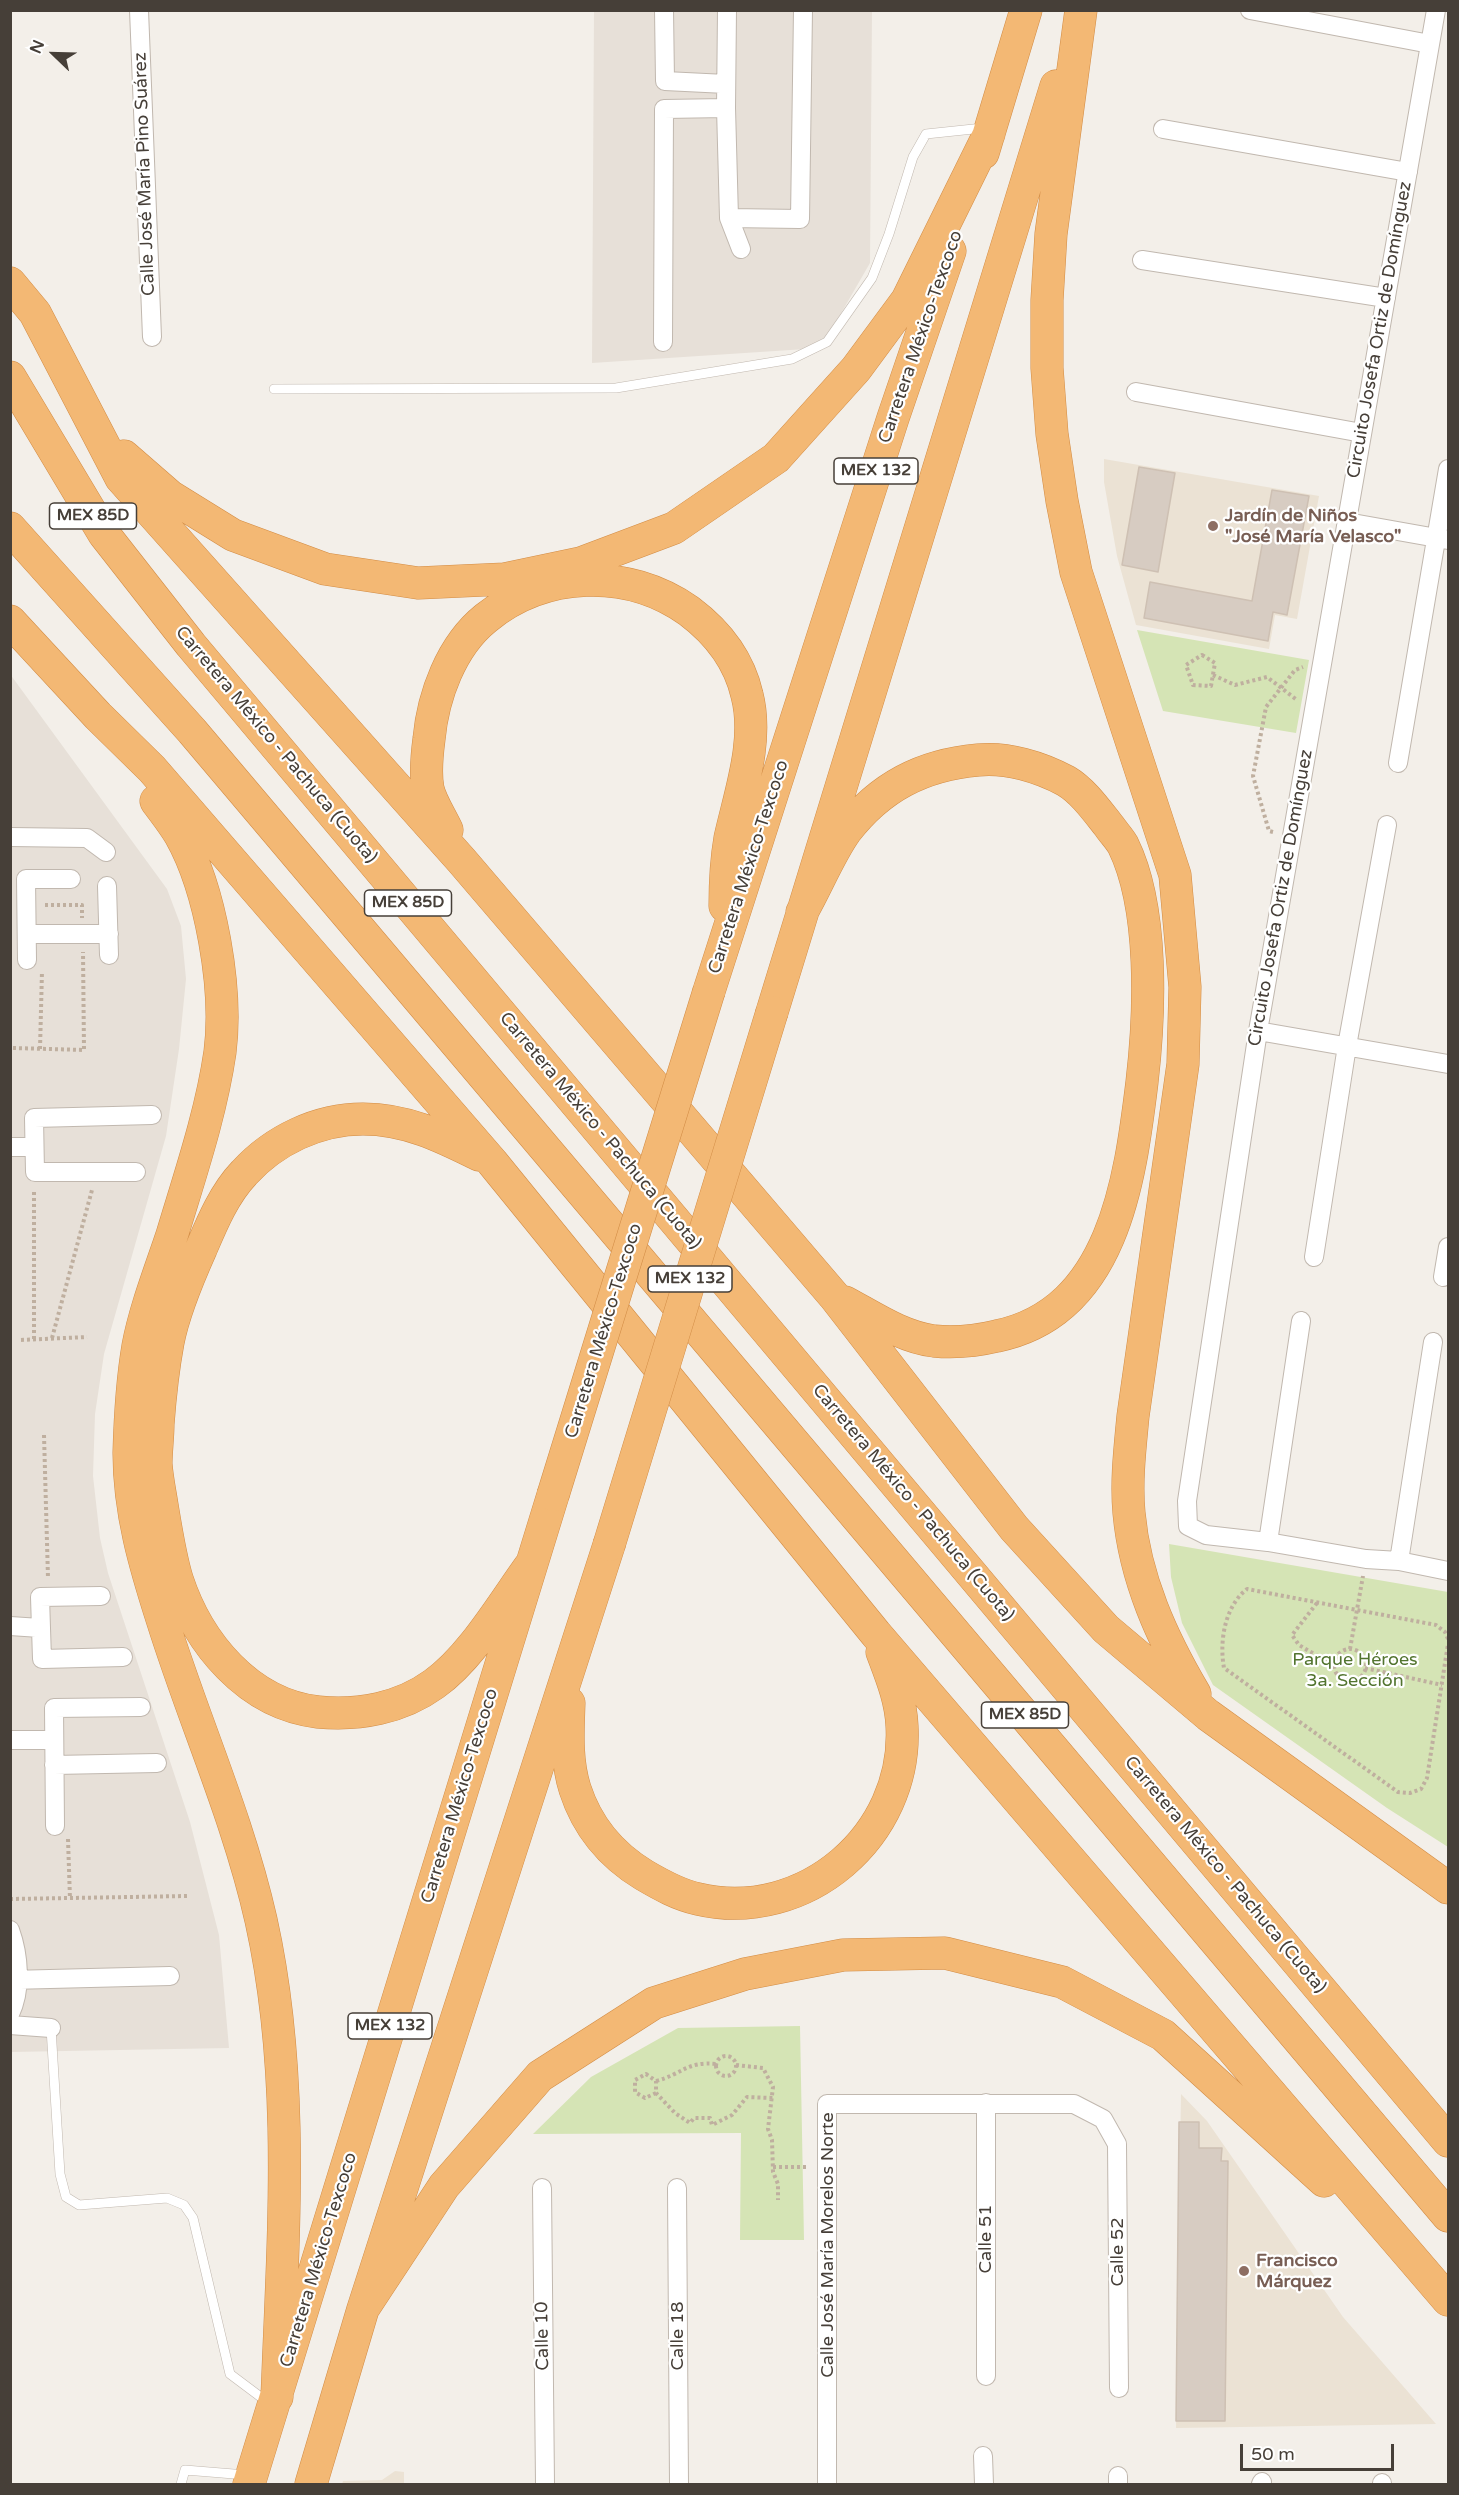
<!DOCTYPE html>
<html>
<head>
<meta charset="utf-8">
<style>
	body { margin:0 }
	#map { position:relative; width:1459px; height:2495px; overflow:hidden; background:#f3efe9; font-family:"Varela Round",sans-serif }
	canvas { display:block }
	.frame { position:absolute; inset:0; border:12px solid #463f38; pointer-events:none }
	.north { position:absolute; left:24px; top:24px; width:60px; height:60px; -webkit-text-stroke:4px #fff; paint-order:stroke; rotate:293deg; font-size:16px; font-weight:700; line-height:24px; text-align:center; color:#463f38 }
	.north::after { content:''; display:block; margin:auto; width:21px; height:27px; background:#463f38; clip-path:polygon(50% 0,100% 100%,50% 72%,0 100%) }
	.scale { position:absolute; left:1240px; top:2444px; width:154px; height:27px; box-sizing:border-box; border:3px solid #463f38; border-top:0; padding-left:8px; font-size:18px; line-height:21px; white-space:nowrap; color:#463f38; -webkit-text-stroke:4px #fff; paint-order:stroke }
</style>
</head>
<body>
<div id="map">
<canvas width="1459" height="2495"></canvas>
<div class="frame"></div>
<div class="north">N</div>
<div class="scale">50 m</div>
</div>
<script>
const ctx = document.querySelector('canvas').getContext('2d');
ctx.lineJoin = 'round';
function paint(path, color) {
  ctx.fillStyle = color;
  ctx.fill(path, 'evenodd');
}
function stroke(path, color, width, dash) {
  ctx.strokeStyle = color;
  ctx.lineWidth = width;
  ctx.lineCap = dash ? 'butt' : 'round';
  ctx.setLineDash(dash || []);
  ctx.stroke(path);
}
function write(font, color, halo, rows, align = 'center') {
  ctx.font = font + ' "Varela Round",sans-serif';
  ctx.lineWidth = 4.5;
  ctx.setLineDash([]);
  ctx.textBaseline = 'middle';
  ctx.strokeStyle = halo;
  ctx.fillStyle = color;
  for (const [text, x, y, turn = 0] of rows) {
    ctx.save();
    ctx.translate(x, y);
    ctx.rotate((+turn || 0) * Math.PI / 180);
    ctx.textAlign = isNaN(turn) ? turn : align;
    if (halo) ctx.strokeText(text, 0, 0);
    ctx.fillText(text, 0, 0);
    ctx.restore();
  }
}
paint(new Path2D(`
	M594 11H872L870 263 821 348 592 363Z
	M10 674 167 889 181 926 186 979 179 1049 166 1136 104 1354 95 1414 93 1476 100 1538 108 1573 190 1822 219 1935 229 2048 11 2052Z`), '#e7e0d8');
paint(new Path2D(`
	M1104 459 1319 496 1297 619 1275 615 1269 649 1136 625 1117 556 1104 482Z
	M1181 2094 1207 2121 1343 2317 1436 2424 1176 2428Z
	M395 2471 404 2472V2484H342L343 2481 382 2480Z`), '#ebe2d4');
paint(new Path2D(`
	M1137 630 1309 660 1296 733 1163 711Z
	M1169 1544 1448 1592V1847L1387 1808 1213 1685 1182 1623 1171 1577Z
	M800 2026 804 2240H740L741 2133 533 2134 591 2077 678 2028Z`), '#d5e4b5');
const building = new Path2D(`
	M1139 467 1175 473 1158 572 1122 565Z
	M1272 490 1309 496 1287 615 1273 612 1268 641 1144 618 1150 582 1252 601Z
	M1179 2122H1199V2148H1222L1221 2161H1228L1225 2421H1176Z`);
paint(building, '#d7ccc2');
stroke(building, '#cec0b3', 1.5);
const lane = new Path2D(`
	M274 389 616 388 792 359 827 342 872 278 889 234 913 157 926 134 983 128
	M51 2028 60 2174 66 2197 79 2205 167 2198 184 2205 193 2218 230 2374 270 2404
	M181 2484 185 2470 246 2475`);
const street = new Path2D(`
	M139 10 152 337
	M664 10 665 81 726 84
	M727 10 726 108 729 218 741 249
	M1250 10 1430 44
	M1436 10 1258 1031 1187 1501 1188 1526 1206 1535 1268 1542 1366 1559 1399 1561 1448 1571
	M1163 129 1408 172
	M729 218 800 219 803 10
	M1142 260 1386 298
	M663 342 664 109 726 108
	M1136 392 1362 433
	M1347 522 1448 540
	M1398 763 1448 469
	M10 837 87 838 106 852
	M107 886 109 955
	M27 934H109
	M27 960 26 879H71
	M1258 1031 1448 1064
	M10 1147H34
	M136 1172H35L34 1118 152 1115
	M1314 1257 1347 1046 1387 825
	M1443 1277 1448 1247
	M1268 1542 1301 1321
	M1399 1561 1433 1342
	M101 1596 40 1597 42 1659 123 1657
	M10 1626 40 1628
	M10 1740H54
	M54 1765 157 1763
	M55 1826 54 1708 141 1707
	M10 1930C19 1955 22 1989 10 2014
	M10 1980 170 1976
	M10 2025 51 2028
	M986 2103V2376
	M542 2188 545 2484
	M677 2188 679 2484
	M983 2456 984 2484
	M1118 2476V2484
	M1382 2483V2484
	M827 2484V2104H1074L1103 2119 1117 2144 1119 2388
	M1261 2484 1262 2482`);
const highway = new Path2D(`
	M1081 10 1051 234 1047 300V368L1052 434 1062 501 1076 572 1175 875 1185 987 1183 1064 1133 1416C1130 1448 1126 1481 1129 1513 1135 1579 1162 1638 1195 1694
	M983 153 1026 10
	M10 283 35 313 121 478 462 861 834 1296 1014 1528 1106 1629 1208 1715 1448 1888
	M10 377 104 534 191 645 1448 2141
	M124 456 170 496 233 535 325 569 418 583 505 579 581 563 674 528 776 458 856 369 907 300 989 134
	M10 528 192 731 1448 2216
	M10 621 98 716 152 769 492 1162 876 1634 1448 2300
	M156 801C164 812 173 823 180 835 211 890 228 989 220 1052 211 1114 190 1175 172 1235 160 1271 145 1309 138 1346 132 1381 130 1417 129 1453 129 1512 145 1566 163 1622 194 1721 238 1818 261 1920 296 2077 283 2237 277 2397
	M447 830C441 817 431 802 428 789 425 773 427 754 429 739 433 696 451 646 486 618 544 571 627 567 689 611 717 632 739 660 747 695 759 741 740 793 730 838 726 861 725 884 725 906
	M802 912C816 888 830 853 846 831 880 787 922 765 978 760 1007 757 1040 767 1066 781 1083 791 1097 811 1109 826 1113 832 1119 838 1123 845 1154 908 1150 1013 1142 1082 1130 1181 1113 1312 997 1336 976 1341 955 1343 934 1341 902 1337 873 1317 845 1302
	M709 991 893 418 950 251
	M772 1012 1056 86
	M479 1155C441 1136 406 1119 363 1119 318 1119 274 1140 244 1173 224 1194 212 1223 201 1249 188 1278 174 1311 168 1342 163 1369 160 1397 158 1424 158 1437 156 1451 156 1464 157 1478 160 1492 162 1505 166 1529 170 1556 177 1579 198 1643 248 1704 318 1712 359 1716 401 1708 434 1684 471 1658 503 1603 530 1566
	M569 1703C568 1731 566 1761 575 1789 587 1826 611 1855 644 1875 661 1885 679 1895 698 1899 805 1924 908 1835 902 1726 901 1700 891 1676 882 1652
	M363 2309 444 2186 540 2076 654 2003 745 1974 843 1955 945 1953 1062 1982 1163 2035 1324 2181
	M249 2484 553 1495
	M311 2484 363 2309 609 1545`);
stroke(lane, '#c1b8af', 10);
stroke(street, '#c1b8af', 20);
stroke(highway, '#d28c45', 33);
stroke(new Path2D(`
	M1202 655 1215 663 1211 686 1193 685 1186 665Z
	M1213 675 1235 685 1267 677 1297 700
	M1273 832 1269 831 1253 776 1266 707 1295 670 1303 667
	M45 905H82V918
	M13 1048 84 1050 83 952
	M40 1049 42 971
	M52 1338 92 1190
	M34 1339V1189
	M21 1340 87 1337
	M44 1435 48 1578
	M1317 1603 1292 1635 1299 1645 1334 1666
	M1448 1639 1445 1632 1436 1625 1247 1589C1225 1606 1219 1641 1224 1668L1398 1792 1410 1793 1421 1789 1427 1778 1448 1644
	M1350 1649 1363 1576
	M1334 1665a16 16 0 1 1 32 0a16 16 0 1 1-32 0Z
	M1365 1668 1442 1685
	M68 1839 70 1899
	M10 1899 188 1896
	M716 2066a10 10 0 1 1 20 0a10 10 0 1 1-20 0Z
	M736 2065 763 2068 773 2087 768 2129 772 2140 773 2172 778 2184V2200
	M656 2081C683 2074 686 2061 717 2064
	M656 2093 645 2098 635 2092V2080L646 2074 656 2081V2093L675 2113 690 2123 694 2118H710L712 2125 732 2115 747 2097 773 2098
	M773 2167H808`), '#bfaf9f', 4, [3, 3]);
stroke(lane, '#fff', 9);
stroke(street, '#fff', 18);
stroke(highway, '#f3b874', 32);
const highwayBridge = new Path2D(`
	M553 1495 709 991
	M609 1545 772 1012`);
stroke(highwayBridge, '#d28c45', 33, []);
stroke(highwayBridge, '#f3b874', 32);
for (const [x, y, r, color] of [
	[1213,526,6,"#8d6e63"],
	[1244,2271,6,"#8d6e63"]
]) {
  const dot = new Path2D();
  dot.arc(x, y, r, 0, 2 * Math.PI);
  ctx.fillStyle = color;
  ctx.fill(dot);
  stroke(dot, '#fff', 2);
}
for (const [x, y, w] of [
	[876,471,84],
	[93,516,87],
	[408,903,87],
	[690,1279,84],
	[1025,1715,87],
	[390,2026,84]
]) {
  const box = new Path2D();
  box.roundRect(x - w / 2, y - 13, w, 26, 4.5);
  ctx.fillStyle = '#fff';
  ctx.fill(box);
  stroke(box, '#463f38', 1.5);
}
write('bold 16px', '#463f38', null, [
	["MEX 132",876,471],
	["MEX 85D",93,516],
	["MEX 85D",408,903],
	["MEX 132",690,1279],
	["MEX 85D",1025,1715],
	["MEX 132",390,2026]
]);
write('18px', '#463f38', '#fff', [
	["Calle José María Pino Suárez",145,174,-92],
	["Circuito Josefa Ortiz de Domínguez",1380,330,-80],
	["Carretera México-Texcoco",921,337,-71],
	["Carretera México - Pachuca (Cuota)",276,745,50],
	["Carretera México-Texcoco",749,867,-72],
	["Circuito Josefa Ortiz de Domínguez",1281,898,-80],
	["Carretera México - Pachuca (Cuota)",600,1131,50],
	["Carretera México-Texcoco",604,1331,-73],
	["Carretera México - Pachuca (Cuota)",913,1503,50],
	["Carretera México-Texcoco",460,1796,-73],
	["Carretera México - Pachuca (Cuota)",1225,1875,50],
	["Calle 51",986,2239,-90],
	["Calle José María Morelos Norte",828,2245,-90],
	["Calle 52",1118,2252,-90],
	["Carretera México-Texcoco",319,2260,-73],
	["Calle 10",543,2336,-91],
	["Calle 18",678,2336,-90]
]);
write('bold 18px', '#785e54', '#fff', [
	["Jardín de Niños",1225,516],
	["\"José María Velasco\"",1225,537],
	["Francisco",1256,2261],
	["Márquez",1256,2282]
], 'left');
write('18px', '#52742f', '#fff', [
	["Parque Héroes",1355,1660],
	["3a. Sección",1355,1681]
]);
</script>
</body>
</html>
